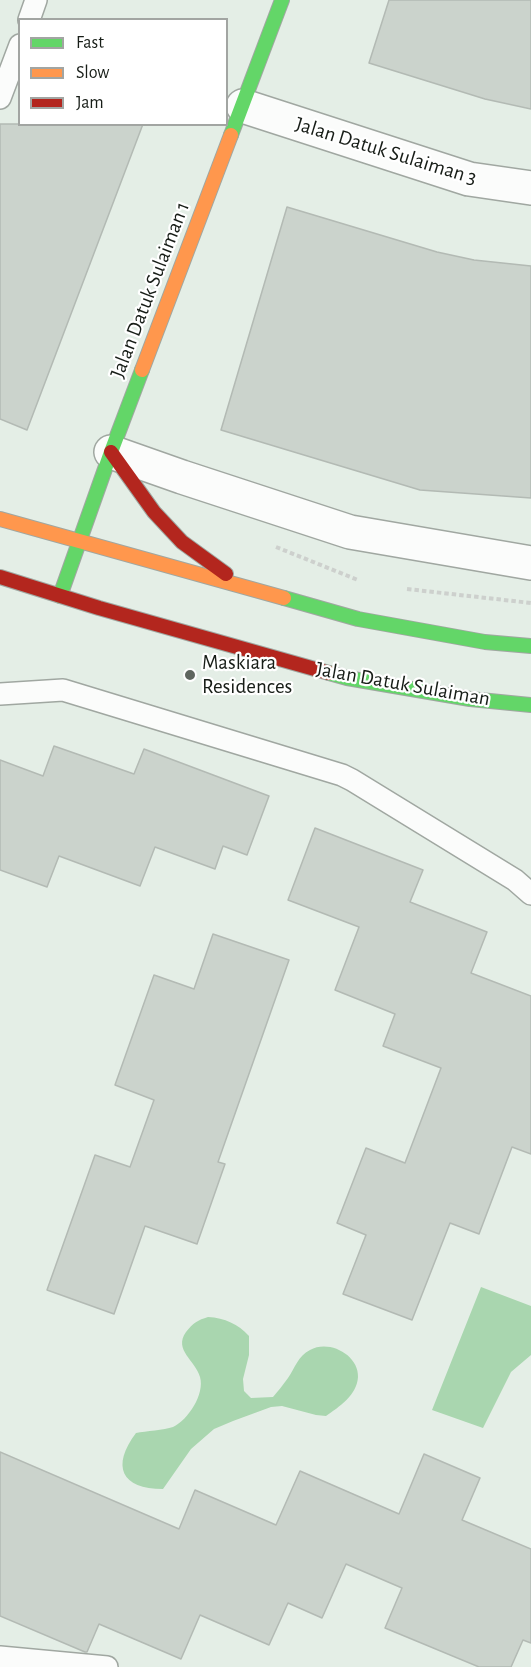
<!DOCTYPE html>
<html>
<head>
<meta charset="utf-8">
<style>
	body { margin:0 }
	#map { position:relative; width:531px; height:1667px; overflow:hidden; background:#e4eee6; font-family:"Alegreya Sans",sans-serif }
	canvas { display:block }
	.legend { position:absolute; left:18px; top:18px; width:210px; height:108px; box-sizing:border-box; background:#fff; border:2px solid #a2a5a2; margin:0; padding:8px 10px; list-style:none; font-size:18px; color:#171d17 }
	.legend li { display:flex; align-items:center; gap:12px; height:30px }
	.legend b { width:30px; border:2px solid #a2a5a2 }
</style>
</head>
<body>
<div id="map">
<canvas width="531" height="1667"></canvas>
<ul class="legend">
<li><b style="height:8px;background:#63d668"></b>Fast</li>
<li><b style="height:8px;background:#ff974d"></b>Slow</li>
<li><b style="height:8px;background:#b3261e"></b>Jam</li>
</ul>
</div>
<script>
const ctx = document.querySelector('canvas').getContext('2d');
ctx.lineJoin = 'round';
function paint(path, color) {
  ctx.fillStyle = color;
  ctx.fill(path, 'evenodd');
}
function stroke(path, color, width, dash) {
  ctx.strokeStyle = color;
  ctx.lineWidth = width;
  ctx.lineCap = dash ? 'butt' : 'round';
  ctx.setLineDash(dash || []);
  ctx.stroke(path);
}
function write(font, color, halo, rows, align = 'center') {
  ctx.font = font + ' "Alegreya Sans",sans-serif';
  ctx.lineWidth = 4.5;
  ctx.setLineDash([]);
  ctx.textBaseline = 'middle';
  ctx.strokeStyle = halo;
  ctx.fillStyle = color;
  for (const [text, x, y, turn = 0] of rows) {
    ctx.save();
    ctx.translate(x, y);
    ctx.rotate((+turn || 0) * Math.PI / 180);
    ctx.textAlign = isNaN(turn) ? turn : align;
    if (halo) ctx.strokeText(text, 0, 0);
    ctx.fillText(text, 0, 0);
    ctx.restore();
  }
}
paint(new Path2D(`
	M481 1287 531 1306V1355L511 1372 483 1428 432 1410Z
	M208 1317C225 1318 238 1324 249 1336V1355L243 1379 244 1391 251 1398 273 1397C278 1391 283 1385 288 1378 295 1368 298 1356 310 1350 329 1339 359 1355 358 1377 357 1395 339 1407 326 1416L316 1415 282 1406 271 1407 233 1421 214 1429 191 1449 163 1489C121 1489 111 1466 136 1433 146 1431 164 1430 173 1427 188 1420 205 1394 200 1377 196 1361 173 1350 186 1332 193 1323 198 1320 208 1317Z`), '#a9d6af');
const building = new Path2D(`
	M389 0H531V109L485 99 369 63Z
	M0 124H143L27 430 0 419Z
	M287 207 437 252 474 260 531 266V498L420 490 221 430Z
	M54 746 134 774 144 749 269 796 247 855 223 846 215 869 155 847 140 886 59 856 47 887 0 870V760L43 776Z
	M315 828 423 870 410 902 487 932 471 973 531 996V1154L512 1147 479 1234 450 1223 412 1320 343 1294 366 1235 337 1223 366 1148 405 1163 441 1068 383 1046 395 1014 335 990 359 927 288 900Z
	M213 934 289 960 218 1162 225 1164 197 1244 145 1226 114 1314 47 1290 95 1155 130 1167 154 1100 115 1085 154 975 194 989Z
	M0 1452 179 1529 195 1490 276 1525 300 1471 399 1514 424 1454 480 1478 462 1520 531 1549V1643L523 1640 511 1667H479L385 1628 402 1588 346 1564 322 1618 288 1603 269 1645 200 1615 181 1659 99 1624 87 1652H85L0 1616Z`);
paint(building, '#cbd3cc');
stroke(building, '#b3bab4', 1.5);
const lane = new Path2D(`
	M29 20 36 0
	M0 98 20 45
	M0 694 63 690 342 775 352 780 515 880 531 894
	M0 1657 107 1667`);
const street = new Path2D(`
	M243 106 469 179 531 188
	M111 452 182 477 350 532 531 563`);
const fast = new Path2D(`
	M231 135 282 0
	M60 596 111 452 142 370
	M284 598 358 619 485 642 531 646
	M329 673 347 678 470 699 531 705`);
const slow = new Path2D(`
	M142 370 231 135
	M0 519 284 598`);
const jam = new Path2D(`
	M111 452 154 512 182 542 226 574
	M0 577 99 608 329 673`);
stroke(lane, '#a0a7a1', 24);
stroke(street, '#a0a7a1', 36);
stroke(fast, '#a0a7a1', 16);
stroke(slow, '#a0a7a1', 16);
stroke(jam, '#a0a7a1', 16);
stroke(new Path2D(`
	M276 547 358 580
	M407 589 531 603`), '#cdd0cd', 4, [4.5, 3]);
stroke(lane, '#fbfcfb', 21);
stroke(street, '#fbfcfb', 33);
stroke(fast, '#63d668', 14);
stroke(slow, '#ff974d', 14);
stroke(jam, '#b3261e', 14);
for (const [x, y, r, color] of [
	[190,675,6,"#5f665f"]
]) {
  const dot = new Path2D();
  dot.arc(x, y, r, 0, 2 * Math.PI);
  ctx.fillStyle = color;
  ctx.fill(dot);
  stroke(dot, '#fff', 2);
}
write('21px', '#171d17', '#fff', [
	["Jalan Datuk Sulaiman 3",386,151,17],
	["Jalan Datuk Sulaiman 1",150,290,-69],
	["Jalan Datuk Sulaiman",403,684,10]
]);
write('21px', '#171d17', '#fff', [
	["Maskiara",202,663],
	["Residences",202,687]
], 'left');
</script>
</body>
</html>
